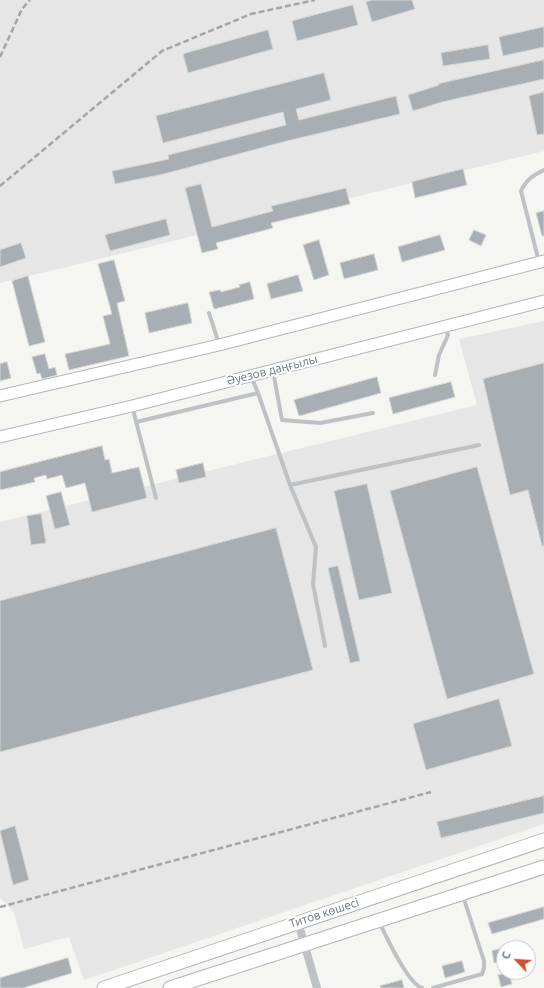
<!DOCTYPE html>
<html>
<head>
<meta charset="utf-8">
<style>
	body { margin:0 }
	#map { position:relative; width:544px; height:988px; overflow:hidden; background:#f5f5f2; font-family:Ubuntu,sans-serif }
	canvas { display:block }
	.north { position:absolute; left:496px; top:940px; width:40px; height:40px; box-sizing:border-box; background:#fff; border:1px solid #c2c8cc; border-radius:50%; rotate:295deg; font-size:11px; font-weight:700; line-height:16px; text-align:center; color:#667680 }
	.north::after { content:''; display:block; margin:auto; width:14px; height:18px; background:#d34f33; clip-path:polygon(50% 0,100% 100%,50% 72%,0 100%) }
</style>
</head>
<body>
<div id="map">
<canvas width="544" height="988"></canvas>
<div class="north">С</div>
</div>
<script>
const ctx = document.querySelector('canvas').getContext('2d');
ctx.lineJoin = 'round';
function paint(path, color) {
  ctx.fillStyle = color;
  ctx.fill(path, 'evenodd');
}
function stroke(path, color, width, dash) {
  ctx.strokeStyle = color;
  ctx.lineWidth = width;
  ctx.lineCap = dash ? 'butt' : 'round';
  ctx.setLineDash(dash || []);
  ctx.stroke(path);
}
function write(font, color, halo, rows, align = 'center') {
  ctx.font = font + ' Ubuntu,sans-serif';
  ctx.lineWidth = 4;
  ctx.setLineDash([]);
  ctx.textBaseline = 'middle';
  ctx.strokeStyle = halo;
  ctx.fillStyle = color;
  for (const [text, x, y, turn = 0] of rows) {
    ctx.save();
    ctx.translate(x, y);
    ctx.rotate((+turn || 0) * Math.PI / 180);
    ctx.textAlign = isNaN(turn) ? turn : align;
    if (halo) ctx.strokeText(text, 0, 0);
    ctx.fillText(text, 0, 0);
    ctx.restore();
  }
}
paint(new Path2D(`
	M0 0H544V151L0 283Z
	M544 321V824L84 980 69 937 24 949 14 912 0 898V522L477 405 459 339Z`), '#e5e6e5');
const building = new Path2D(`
	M373 0H412L415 9 372 22 366 2Z
	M353 5 358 25 297 41 292 21Z
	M544 27V47L503 56 499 37Z
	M268 30 273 49 188 73 183 54Z
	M488 45 490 59 443 66 441 53Z
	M544 60V79L442 102 413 111 408 95 439 85 438 84Z
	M324 73 331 100 296 109 299 120 396 96 400 114 283 142 164 174 115 184 112 171 169 159 168 155 286 125 283 112 163 143 156 116Z
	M544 92V134L537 135 529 96Z
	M463 169 467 185 415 198 412 182Z
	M201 184 212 227 273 211 271 206 346 188 350 204 271 223 273 228 216 243 218 249 202 253 185 188Z
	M544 211V236H542L536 213Z
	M166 219 170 235 110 251 105 235Z
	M474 230 486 235 481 246 469 240Z
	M440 235 445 250 402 262 398 247Z
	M319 240 329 275 314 280 303 245Z
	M21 243 26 258 0 267V250Z
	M374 254 378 270 344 279 340 263Z
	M114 260 125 301 117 303 129 356 69 370 65 354 110 344 103 316 112 314 98 264Z
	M298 275 303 291 271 299 267 284Z
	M28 276 45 342 29 346 12 281Z
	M250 282 254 299 214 309 209 292 220 290 221 292 240 287 239 285Z
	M188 303 192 323 149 333 145 313Z
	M45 354 49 369 55 367 57 375 42 379 40 373 37 374 32 357Z
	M7 362 11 378 0 381V364Z
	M544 363V546H542L528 490 510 495 483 379Z
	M377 377 381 393 299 416 294 400Z
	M451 382 455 397 393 414 389 398Z
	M102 446 105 460 109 459 112 473 139 467 147 498 92 512 85 483 66 488 62 475 47 479 46 475 34 478 35 482 0 490V472Z
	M203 463 206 477 179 483 176 470Z
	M477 467 534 674 447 699 390 491Z
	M367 484 392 593 359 600 334 491Z
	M61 492 70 525 55 529 46 496Z
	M41 514 46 543 31 545 27 516Z
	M276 528 313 670 0 752V601Z
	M338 566 360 661 350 663 328 568Z
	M499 699 512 746 426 770 413 724Z
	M544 796V813L441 838 437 822Z
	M15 826 29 880 13 885 0 831Z
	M544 907V919L492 934 488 923Z
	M503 948 504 960 494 963 492 951Z
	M68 958 72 973 23 988H0V978Z
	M462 961 465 972 445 978 442 966Z
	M509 973 512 984 501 987 498 975Z
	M402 980 404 988H381L380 986Z`);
paint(building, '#a8afb4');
stroke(building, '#d6d6d4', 1);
const secondary = new Path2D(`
	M0 396 219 345 544 261
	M0 437 132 406 544 301`);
const trunk = new Path2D(`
	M104 988 544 840
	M170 988 544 867`);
stroke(secondary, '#b1b6b9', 13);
stroke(trunk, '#b1b5b7', 15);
stroke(new Path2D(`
	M539 262 521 191C526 180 533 175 544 170
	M209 313 219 344
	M273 371 282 420 320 423 373 413
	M435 375 439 355 448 335 444 327
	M251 376 258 393 290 485
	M132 406 156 498
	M136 422 258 393
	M325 646 313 584 316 547 290 485 479 445
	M379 922C387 937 407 983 422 988
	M433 988 482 974 484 968V961L463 896`), '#bec2c5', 4);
stroke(new Path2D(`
	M298 922 317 988`), '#bec2c5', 8);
stroke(secondary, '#fff', 11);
stroke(trunk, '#fff', 13);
stroke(new Path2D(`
	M0 57 22 9 30 0
	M0 186 162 51 251 14 315 0
	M0 907 431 792`), '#a0a6aa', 2.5, [6, 3]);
write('12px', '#667680', '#fff', [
	["Әуезов даңғылы",272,370,-14],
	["Титов көшесі",324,913,-18]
]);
</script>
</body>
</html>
